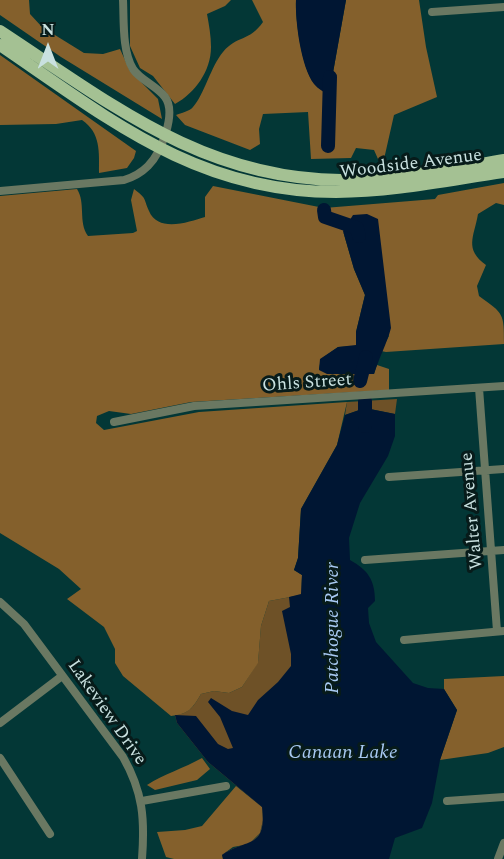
<!DOCTYPE html>
<html>
<head>
<meta charset="utf-8">
<style>
	body { margin:0 }
	#map { position:relative; width:504px; height:859px; overflow:hidden; background:#033736; font-family:Spectral,serif }
	canvas { display:block }
	.north { position:absolute; left:18px; top:18px; width:60px; height:60px; -webkit-text-stroke:4px #071b1a; paint-order:stroke; rotate:0deg; font-size:16px; font-weight:700; line-height:24px; text-align:center; color:#c9e1e0 }
	.north::after { content:''; display:block; margin:auto; width:21px; height:27px; background:#c9e1e0; clip-path:polygon(50% 0,100% 100%,50% 72%,0 100%) }
</style>
</head>
<body>
<div id="map">
<canvas width="504" height="859"></canvas>
<div class="north">N</div>
</div>
<script>
const ctx = document.querySelector('canvas').getContext('2d');
ctx.lineJoin = 'round';
function paint(path, color) {
  ctx.fillStyle = color;
  ctx.fill(path, 'evenodd');
}
function stroke(path, color, width, dash) {
  ctx.strokeStyle = color;
  ctx.lineWidth = width;
  ctx.lineCap = dash ? 'butt' : 'round';
  ctx.setLineDash(dash || []);
  ctx.stroke(path);
}
function write(font, color, halo, rows, align = 'center') {
  ctx.font = font + ' Spectral,serif';
  ctx.lineWidth = 6;
  ctx.setLineDash([]);
  ctx.textBaseline = 'middle';
  ctx.strokeStyle = halo;
  ctx.fillStyle = color;
  for (const [text, x, y, turn = 0] of rows) {
    ctx.save();
    ctx.translate(x, y);
    ctx.rotate((+turn || 0) * Math.PI / 180);
    ctx.textAlign = isNaN(turn) ? turn : align;
    if (halo) ctx.strokeText(text, 0, 0);
    ctx.fillText(text, 0, 0);
    ctx.restore();
  }
}
paint(new Path2D(`
	M397 399 395 414 365 408 345 415 347 402Z
	M302 575 311 605 308 621 314 672 306 725 295 768 294 795 297 859H223L222 855C247 838 266 849 262 807L208 762 177 723 175 715C189 714 194 706 201 694L214 691 229 693 242 687 258 662 261 626 269 601 301 595Z`), '#6e5127');
paint(new Path2D(`
	M0 0H29L30 14 42 27 84 53 103 54 120 49 130 71 158 99 162 119 61 57 0 15Z
	M130 0H231L225 6 207 14C209 25 211 36 211 47 211 71 195 93 175 104L153 76 140 68 130 46Z
	M252 0H296C295 19 302 69 314 83 318 88 324 91 329 95L346 0H419L426 47 437 97 394 115 382 168 374 150 356 148 351 158 311 159 308 112 263 114 259 129 260 144 250 150 185 125 176 115C181 113 190 111 193 107 204 95 211 66 223 52 237 35 249 42 263 22Z
	M0 55 136 151 134 158 127 168 99 173C99 152 101 133 82 120L56 124 0 125Z
	M504 183V205L496 203 478 214C474 237 464 249 486 265L477 286 479 296C504 314 504 313 504 344L386 352 381 351 389 336 343 231 354 269 365 295 356 332V346L338 347 321 359 319 369 374 374 377 365 389 369V390L191 402 131 414 109 411 97 416 96 423 104 430 199 412 347 402 337 445 301 509 298 558 294 570 302 575 301 595 269 601 261 626 258 663 242 687 229 693 214 691 201 694C192 709 189 714 171 716L123 676 115 663V649L104 627 67 599 81 589 59 569 0 533V196L77 189C86 203 78 222 88 236L133 233 137 231 131 200 134 189C147 199 143 197 149 211 158 233 189 222 205 217V197L213 186 324 208 435 199 438 195Z
	M504 676V747L488 753 440 760 457 710 444 689V679Z
	M202 758 210 769 197 780 155 790 147 785C164 774 184 768 202 758Z
	M236 786 262 807 263 820 260 833 249 844 233 847 222 855 223 859H174L166 857 157 832 185 830 202 826Z`), '#84602c');
paint(new Path2D(`
	M296 0H346L329 95C324 92 318 89 314 84 301 67 295 21 296 0Z
	M367 214 378 219 391 328C387 343 379 358 374 374H327L319 370 320 359 338 347 356 345V332L365 295 354 269 343 231 353 215Z
	M365 408 395 414V436L388 456 360 503 349 538 350 560C368 570 375 580 375 601L368 608 369 623 376 642 413 683 428 688 444 689 457 710 440 760 432 803 422 828 395 838 389 859H223L222 855C247 838 267 849 262 807L208 762 177 723 175 715 196 716 218 744 228 749 233 748 220 717 208 702 211 698 232 711 248 715 258 700 278 682 291 666V654L282 611 290 607 289 597 301 594 302 575 294 570 298 558 301 509 337 445 345 415Z`), '#001633');
stroke(new Path2D(`
	M328 146 330 77
	M324 210 325 217 357 228 359 236
	M360 381 366 357
	M365 401V426`), '#001633', 14);
stroke(new Path2D(`
	M432 12 504 7
	M0 191 124 180C134 177 141 173 148 166 161 153 177 113 165 97 157 86 140 80 133 69 122 51 124 20 123 0
	M479 388 497 631
	M114 422 194 406 504 386
	M389 477 504 469
	M365 560 504 550
	M0 602 24 624 123 757C143 792 145 819 142 859
	M404 640 504 631
	M0 723 62 676
	M0 758 50 834
	M142 801 226 786
	M447 801 504 797
	M498 859 504 843`), '#6a7862', 8);
stroke(new Path2D(`
	M0 31C110 103 203 179 341 180 396 180 450 169 504 160
	M0 45C109 119 197 192 336 192 392 192 449 180 504 172`), '#a4c193', 12);
write('18px', '#c9e1e0', '#071b1a', [
	["Woodside Avenue",411,165,-7],
	["Ohls Street",307,384,-4],
	["Walter Avenue",473,511,-95],
	["Lakeview Drive",106,713,55]
]);
write('italic 20px', '#a8c9f2', '#071b1a', [
	["Patchogue River",334,628,-90],
	["Canaan Lake",343,754]
]);
</script>
</body>
</html>
